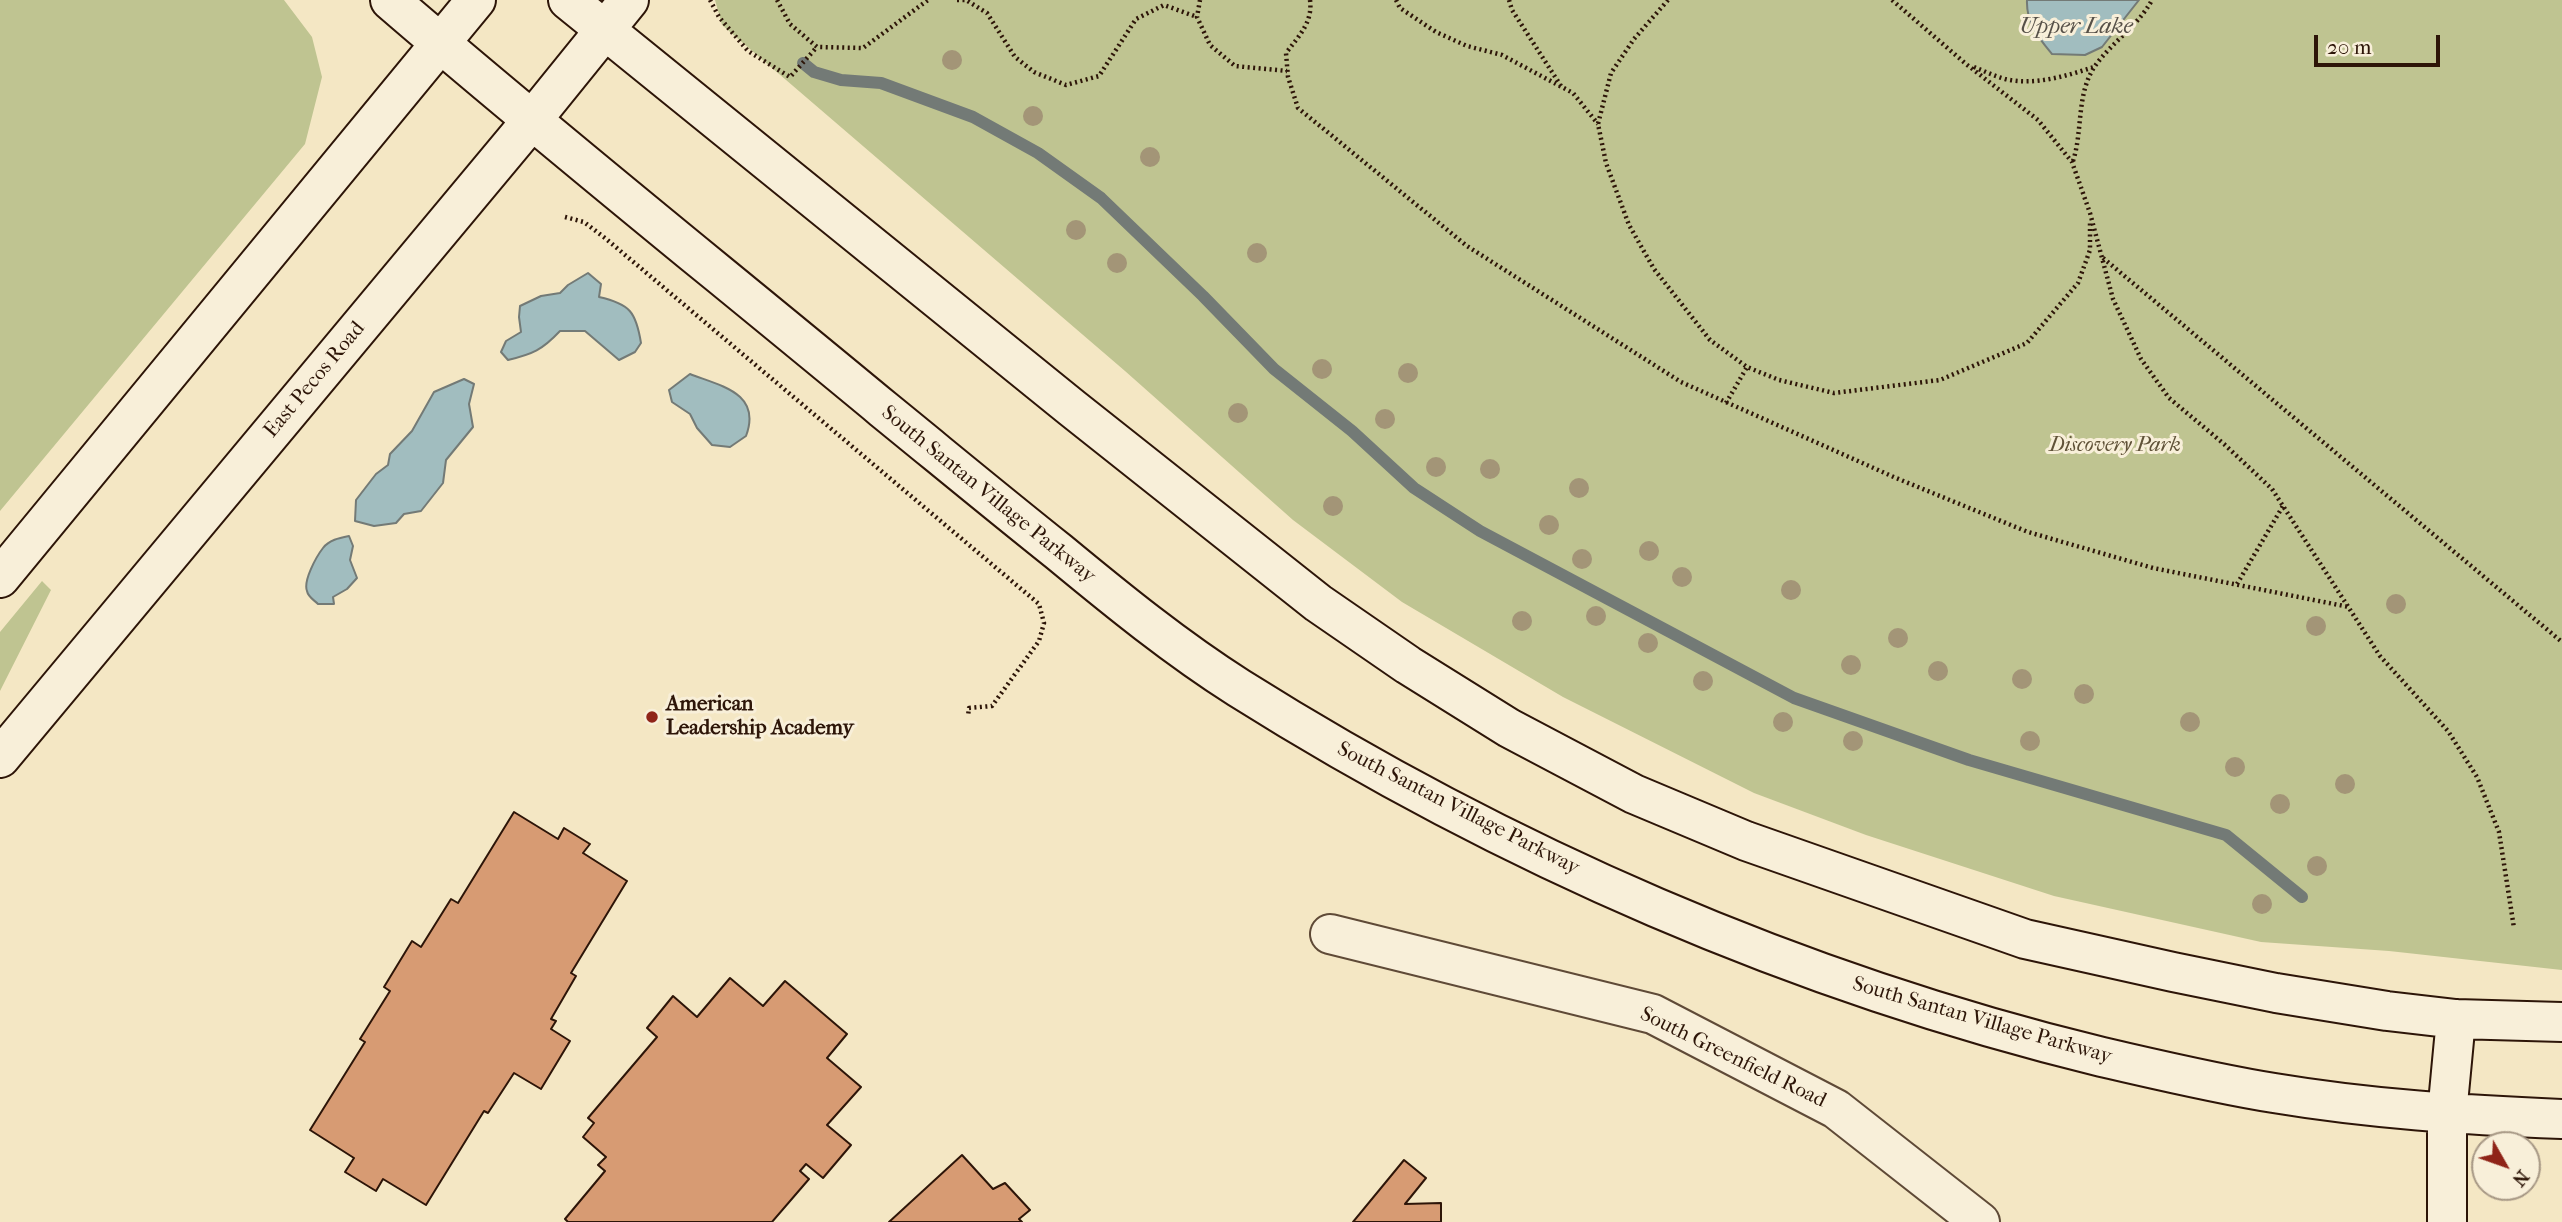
<!DOCTYPE html>
<html>
<head>
<meta charset="utf-8">
<style>
	body { margin:0 }
	#map { position:relative; width:2562px; height:1222px; overflow:hidden; background:#f4e7c4; font-family:"IM FELL French Canon",serif }
	canvas { display:block }
	.north { position:absolute; left:2471px; top:1131px; width:70px; height:70px; box-sizing:border-box; background:#f8efd9; border:2px solid #a79885; border-radius:50%; rotate:130deg; font-size:19px; font-weight:700; line-height:28px; text-align:center; color:#2d1508 }
	.north::after { content:''; display:block; margin:auto; width:24px; height:32px; background:#8f2418; clip-path:polygon(50% 0,100% 100%,50% 72%,0 100%) }
	.scale { position:absolute; left:2314px; top:35px; width:126px; height:32px; box-sizing:border-box; border:4px solid #2d1508; border-top:0; padding-left:9px; font-size:21px; line-height:24px; white-space:nowrap; color:#2d1508; -webkit-text-stroke:5px #f8efd9; paint-order:stroke }
</style>
</head>
<body>
<div id="map">
<canvas width="2562" height="1222"></canvas>
<div class="north">N</div>
<div class="scale">20 m</div>
</div>
<script>
const ctx = document.querySelector('canvas').getContext('2d');
ctx.lineJoin = 'round';
function paint(path, color) {
  ctx.fillStyle = color;
  ctx.fill(path, 'evenodd');
}
function stroke(path, color, width, dash) {
  ctx.strokeStyle = color;
  ctx.lineWidth = width;
  ctx.lineCap = dash ? 'butt' : 'round';
  ctx.setLineDash(dash || []);
  ctx.stroke(path);
}
function write(font, color, halo, rows, align = 'center') {
  ctx.font = font + ' "IM FELL French Canon",serif';
  ctx.lineWidth = 6;
  ctx.setLineDash([]);
  ctx.textBaseline = 'middle';
  ctx.strokeStyle = halo;
  ctx.fillStyle = color;
  for (const [text, x, y, turn = 0] of rows) {
    ctx.save();
    ctx.translate(x, y);
    ctx.rotate((+turn || 0) * Math.PI / 180);
    ctx.textAlign = isNaN(turn) ? turn : align;
    if (halo) ctx.strokeText(text, 0, 0);
    ctx.fillText(text, 0, 0);
    ctx.restore();
  }
}
paint(new Path2D(`
	M0 0H284L312 37 322 77 305 144 0 511Z
	M715 0H2562V970L2389 951 2261 942 2054 896 1866 835 1754 793 1563 697 1402 602 1293 520 1125 371 722 25Z
	M42 581 51 590 0 691V632Z`), '#bfc491');
const water = new Path2D(`
	M2027 0H2139L2102 47 2085 55 2052 54C2038 37 2026 23 2027 0Z
	M588 273 601 284 599 297C630 304 636 312 641 343L635 352 619 360 585 331H560C542 350 533 354 508 360L501 352 506 341 521 332 519 317 520 306 541 296 560 293 568 285Z
	M690 374C721 386 762 393 746 436L730 447 712 445 697 428 690 414 672 402 669 390Z
	M464 379 474 384 469 404 473 427 446 460 443 483 421 511 404 514 396 523 374 526 355 521 356 500 376 474 388 465 390 454 412 431 434 392Z
	M349 536 353 546 350 560 357 578 347 589 333 597 334 604H318C314 600 308 597 307 591 303 581 316 557 323 548 329 540 339 538 349 536Z`);
paint(water, '#a1bdbf');
stroke(water, '#737a76', 2);
stroke(new Path2D(`
	M803 63 814 72 841 80 881 83 973 117 1038 153 1101 198 1203 296 1274 369 1352 431 1414 488 1480 531 1794 698 1969 760 2226 835 2302 897`), '#737a76', 12);
const building = new Path2D(`
	M514 812 558 839 564 828 590 844 583 853 627 881 571 973 576 976 551 1019 556 1021 551 1029 570 1041 541 1089 514 1073 488 1113 484 1111 426 1205 383 1179 376 1191 345 1172 354 1158 310 1130 365 1042 360 1039 390 991 384 987 412 941 421 947 451 899 458 903Z
	M730 978 763 1006 785 981 847 1034 827 1058 861 1087 827 1125 851 1145 823 1178 806 1164 800 1171 809 1179 772 1222H568L565 1219 605 1171 598 1165 606 1157 583 1137 594 1123 588 1118 657 1037 647 1028 673 996 697 1017Z
	M962 1155 993 1189 1005 1183 1030 1210 1019 1219 1022 1222H889Z
	M1404 1160 1426 1178 1405 1204 1441 1203V1222H1353Z`);
paint(building, '#d79b73');
stroke(building, '#2d1508', 2);
const street = new Path2D(`
	M1330 934 1653 1014 1836 1109 1980 1222`);
const secondary = new Path2D(`
	M390 0C552 140 719 273 883 409 942 457 1000 505 1059 552 1117 600 1176 648 1239 688 1504 855 1798 983 2102 1057 2159 1070 2217 1084 2274 1093 2370 1109 2466 1115 2562 1119
	M568 0 1072 408 1318 603 1408 665 1509 728 1634 794 1746 841 2025 939 2173 972 2276 993 2387 1011 2456 1019 2562 1022
	M0 578 476 0
	M0 758 532 120 629 0
	M2447 1222V1114L2456 1019`);
stroke(street, '#5f4a37', 42);
stroke(secondary, '#2d1508', 42);
stroke(new Path2D(`
	M710 0 719 17 748 51 790 77 817 47
	M777 0 790 24 817 47 863 48 928 0
	M957 0H966L987 13 1015 57 1034 72 1066 85 1099 76 1136 19 1164 5 1197 17
	M1200 0 1197 17 1210 45 1235 66 1287 71
	M1310 0C1313 22 1299 36 1286 53L1288 77 1298 108 1467 246 1681 382 1896 478 2028 532 2153 568 2349 607
	M1396 0 1400 8 1436 32 1467 46 1502 55 1573 93 1598 124
	M1509 0 1512 10 1561 86
	M1668 0 1634 39 1611 73 1598 124 1606 163 1629 225 1654 269 1710 340 1747 367 1779 380 1834 393 1940 380 2027 343 2078 283 2090 250V221
	M1892 0 1966 64 2038 120 2072 162 2090 213 2113 299 2141 359 2169 398 2224 444 2272 489 2380 656 2448 731 2477 777 2499 832 2514 928
	M1974 67C1984 71 1994 76 2005 79 2034 86 2066 76 2094 67
	M2073 161C2083 131 2076 94 2095 66 2112 42 2138 26 2152 0
	M565 217 584 222 605 238 1039 604 1044 623 1039 641 992 706 969 708 968 716
	M2103 258 2562 642
	M1726 403 1747 367
	M2237 584 2283 506`), '#2d1508', 4.5, [2, 3.5]);
stroke(street, '#f8efd9', 38);
stroke(secondary, '#f8efd9', 38);
ctx.fillStyle = '#a39577';
for (const [x, y] of [
	[952,60],
	[1033,116],
	[1150,157],
	[1076,230],
	[1257,253],
	[1117,263],
	[1322,369],
	[1408,373],
	[1238,413],
	[1385,419],
	[1436,467],
	[1490,469],
	[1579,488],
	[1333,506],
	[1549,525],
	[1649,551],
	[1582,559],
	[1682,577],
	[1791,590],
	[2396,604],
	[1596,616],
	[1522,621],
	[2316,626],
	[1898,638],
	[1648,643],
	[1851,665],
	[1938,671],
	[2022,679],
	[1703,681],
	[2084,694],
	[1783,722],
	[2190,722],
	[1853,741],
	[2030,741],
	[2235,767],
	[2345,784],
	[2280,804],
	[2317,866],
	[2262,904]
]) {
  ctx.beginPath();
  ctx.arc(x, y, 10, 0, 2 * Math.PI);
  ctx.fill();
}
for (const [x, y, r, color] of [
	[652,717,7,"#8f2418"]
]) {
  const dot = new Path2D();
  dot.arc(x, y, r, 0, 2 * Math.PI);
  ctx.fillStyle = color;
  ctx.fill(dot);
  stroke(dot, '#f8efd9', 2.5);
}
write('21px', '#2d1508', '#f8efd9', [
	["East Pecos Road",315,380,-50],
	["South Santan Village Parkway",988,495,39],
	["South Santan Village Parkway",1458,809,27],
	["South Santan Village Parkway",1982,1021,16],
	["South Greenfield Road",1733,1058,26]
]);
write('italic 21px', '#605238', '#f8efd9', [
	["Discovery Park",2115,446]
]);
write('bold 21px', '#2d1508', '#f8efd9', [
	["American",666,705],
	["Leadership Academy",666,729]
], 'left');
write('italic 23px', '#565048', '#f8efd9', [
	["Upper Lake",2076,27]
]);
</script>
</body>
</html>
